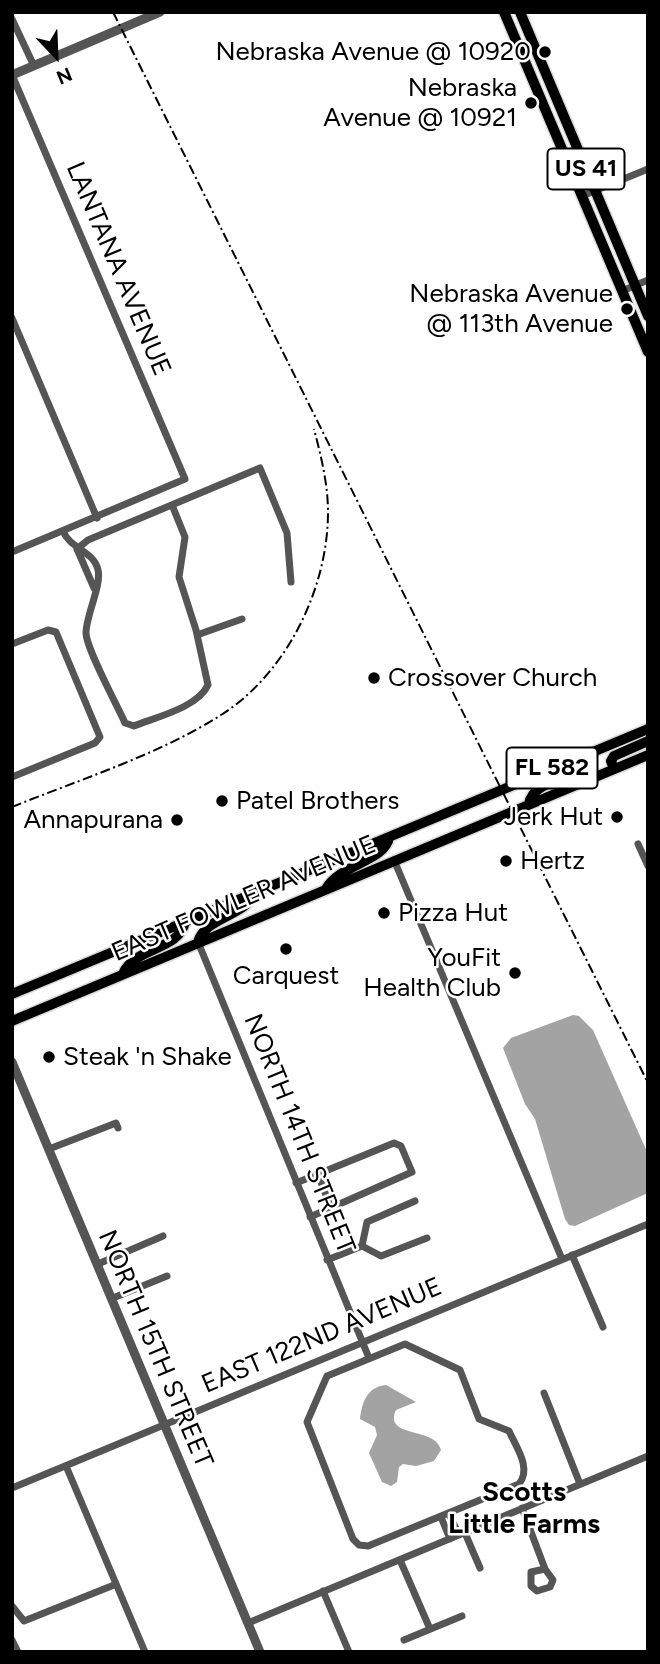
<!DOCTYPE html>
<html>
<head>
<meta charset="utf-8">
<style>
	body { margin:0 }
	#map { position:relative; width:660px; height:1664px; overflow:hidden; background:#fff; font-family:Figtree,sans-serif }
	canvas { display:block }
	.frame { position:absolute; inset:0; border:14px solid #000; pointer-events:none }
	.north { position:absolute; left:21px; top:21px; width:70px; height:70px; -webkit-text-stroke:5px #fff; paint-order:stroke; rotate:157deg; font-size:19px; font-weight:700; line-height:28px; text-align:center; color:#000 }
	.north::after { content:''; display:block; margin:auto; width:24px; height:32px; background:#000; clip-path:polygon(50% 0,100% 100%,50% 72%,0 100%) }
</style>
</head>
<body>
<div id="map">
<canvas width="660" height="1664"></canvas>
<div class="frame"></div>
<div class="north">N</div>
</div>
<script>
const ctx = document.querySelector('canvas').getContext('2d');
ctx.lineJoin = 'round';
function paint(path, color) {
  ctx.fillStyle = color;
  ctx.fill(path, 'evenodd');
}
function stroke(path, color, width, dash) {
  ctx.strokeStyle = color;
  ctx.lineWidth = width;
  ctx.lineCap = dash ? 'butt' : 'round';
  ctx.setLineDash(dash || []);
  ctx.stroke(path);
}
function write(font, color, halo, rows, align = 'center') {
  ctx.font = font + ' Figtree,sans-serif';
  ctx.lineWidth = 5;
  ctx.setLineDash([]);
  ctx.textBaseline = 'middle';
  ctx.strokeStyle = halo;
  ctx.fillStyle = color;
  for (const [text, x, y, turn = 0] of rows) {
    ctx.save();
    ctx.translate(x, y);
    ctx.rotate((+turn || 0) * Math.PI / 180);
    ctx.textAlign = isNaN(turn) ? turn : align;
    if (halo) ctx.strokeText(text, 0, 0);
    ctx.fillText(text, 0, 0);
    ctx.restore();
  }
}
paint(new Path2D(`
	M573 1015 579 1016 593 1030 648 1154V1193L575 1226 569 1225 565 1219 535 1119 525 1104 503 1048 511 1038Z
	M386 1385 416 1402 396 1410C383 1439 436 1426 441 1450L434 1461 416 1466 403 1464 399 1467 397 1482 391 1486 382 1482 369 1453 377 1435 375 1427 360 1419C362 1402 367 1387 386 1385Z`), '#a3a3a3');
const primary = new Path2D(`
	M504 12 648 352
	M520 12 648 316
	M614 769 611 761 614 756 648 741
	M529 804C534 774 590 783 589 753
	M326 889C340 864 386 861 389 837
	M198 942C206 916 243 918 257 891
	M123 974C135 946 180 951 185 921
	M12 994 648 729
	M12 1021 648 755`);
stroke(primary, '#dbdbdb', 13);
stroke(new Path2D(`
	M12 19 34 66
	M582 196 648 169
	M622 291 648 280
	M12 318 97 518
	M63 531C70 549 94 551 98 570 102 584 86 616 86 633 86 648 117 705 125 723L134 726C156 717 197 708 208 685L196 630 179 577 185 537 172 505
	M77 549 88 540 260 468 287 533 291 582
	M77 549 94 588
	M12 552 185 479 12 75
	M197 635 242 619
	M12 644 48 630 56 632 100 737 95 743 12 777
	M638 844 648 866
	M394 860 562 1259
	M198 942 369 1358
	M49 1149 116 1123 118 1128
	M318 1175 331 1208
	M296 1183 394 1143 401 1146 412 1172 310 1217
	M362 1246 367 1222 415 1201
	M572 1255 603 1327
	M327 1260 362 1246 381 1256 427 1238
	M98 1264 163 1236
	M113 1298 167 1276
	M405 1344 460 1370 479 1419 509 1431C516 1447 532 1468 519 1484L368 1546 359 1545 353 1539 307 1422 327 1376Z
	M544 1393 580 1484
	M66 1466 145 1652
	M12 1488 648 1224
	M522 1508 545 1569 553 1580 550 1587 537 1591 531 1586V1572L545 1569
	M449 1514 459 1535
	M441 1517 450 1539
	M465 1533 480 1568
	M400 1560 430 1629
	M323 1591 349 1652
	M12 1606 24 1621 114 1585
	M248 1623 648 1456
	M12 1640 18 1652
	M404 1640 462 1616`), '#555', 7);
stroke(new Path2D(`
	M12 75 160 12
	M12 1062 260 1652`), '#555', 9);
stroke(primary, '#000', 10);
stroke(new Path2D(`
	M113 12 648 1083
	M12 807C81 779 158 755 221 715 286 674 328 589 328 512 328 484 321 456 314 429`), '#000', 2, [10, 3.5, 2, 3.5]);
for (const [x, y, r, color] of [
	[545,52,7,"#000"],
	[531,103,7,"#000"],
	[627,309,7,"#000"],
	[374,678,7,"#000"],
	[222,801,7,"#000"],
	[617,817,7,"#000"],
	[177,820,7,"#000"],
	[506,861,7,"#000"],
	[384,913,7,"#000"],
	[286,949,7,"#000"],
	[515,973,7,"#000"],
	[49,1057,7,"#000"]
]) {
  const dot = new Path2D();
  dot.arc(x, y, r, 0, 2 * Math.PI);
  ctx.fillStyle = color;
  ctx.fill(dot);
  stroke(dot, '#fff', 2.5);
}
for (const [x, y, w] of [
	[586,169,77],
	[552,768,91]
]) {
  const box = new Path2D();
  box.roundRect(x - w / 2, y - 20.5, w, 41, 5);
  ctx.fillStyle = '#fff';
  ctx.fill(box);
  stroke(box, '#000', 2);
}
write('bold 24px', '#000', null, [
	["US 41",586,169],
	["FL 582",552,768]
]);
write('26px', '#000', '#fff', [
	["Nebraska Avenue @ 10920",531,52],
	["Nebraska",517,88],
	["Avenue @ 10921",517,118],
	["Nebraska Avenue",613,294],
	["@ 113th Avenue",613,324],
	["Crossover Church",388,678,"left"],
	["Patel Brothers",236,801,"left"],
	["Jerk Hut",603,817],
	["Annapurana",163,820],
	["Hertz",520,861,"left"],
	["Pizza Hut",398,913,"left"],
	["YouFit",501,958],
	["Health Club",501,988],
	["Carquest",286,976,"center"],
	["Steak 'n Shake",63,1057,"left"]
], 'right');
write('26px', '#000', '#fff', [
	["LANTANA AVENUE",118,269,67],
	["EAST FOWLER AVENUE",244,899,-23],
	["NORTH 14TH STREET",299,1134,68],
	["EAST 122ND AVENUE",322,1336,-23],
	["NORTH 15TH STREET",155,1349,67]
]);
write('bold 28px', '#000', '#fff', [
	["Scotts",524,1493],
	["Little Farms",524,1525]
]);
</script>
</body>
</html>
